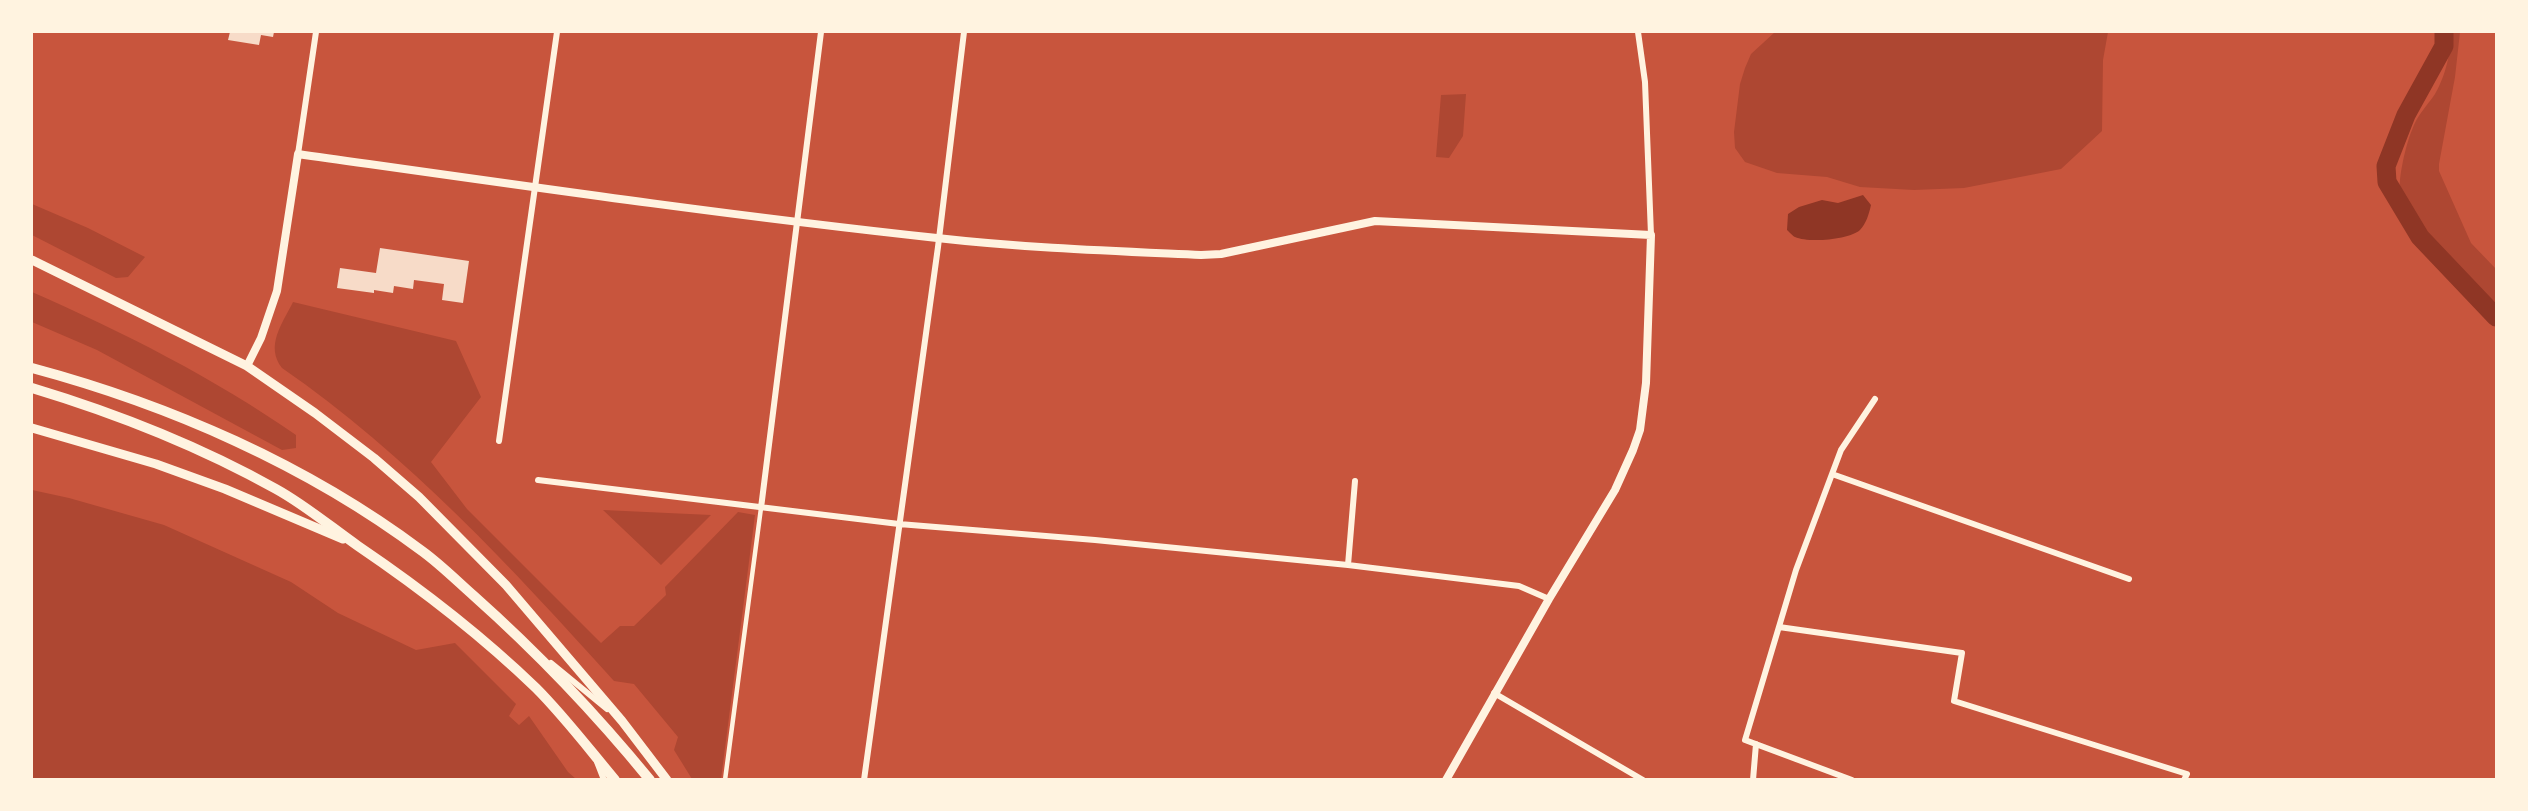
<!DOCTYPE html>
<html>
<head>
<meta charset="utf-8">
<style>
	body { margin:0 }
	#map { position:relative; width:2528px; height:811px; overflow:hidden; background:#c8553d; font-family:Montserrat,sans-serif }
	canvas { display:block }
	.frame { position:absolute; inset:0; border:33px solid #fff3e0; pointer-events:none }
</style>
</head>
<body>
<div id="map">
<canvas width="2528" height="811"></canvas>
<div class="frame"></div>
</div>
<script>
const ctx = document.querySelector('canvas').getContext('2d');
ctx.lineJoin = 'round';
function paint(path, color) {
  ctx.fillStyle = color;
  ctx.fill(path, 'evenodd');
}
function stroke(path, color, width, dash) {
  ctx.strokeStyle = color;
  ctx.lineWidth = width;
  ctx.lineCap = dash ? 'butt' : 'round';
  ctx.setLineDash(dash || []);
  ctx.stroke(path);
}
paint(new Path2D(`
	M1775 32H2108L2103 60 2102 131 2061 169 1964 188 1914 190 1860 187 1827 177 1777 173 1745 162 1735 148 1734 132 1740 84 1745 68 1751 54Z
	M2450 32H2460L2455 77 2439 164V171L2471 243 2496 269V319C2463 299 2406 231 2400 193 2398 178 2406 144 2412 130 2417 115 2427 106 2435 94 2445 77 2452 51 2450 32Z
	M1466 94 1463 136 1449 158 1436 157 1441 95Z
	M32 204 88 228 145 257 128 277 116 278 32 235Z
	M32 292C123 332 214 378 296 435V448L282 450 97 350 32 322Z
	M293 302 456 341 481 397 431 462 467 509 601 643 620 626H634L666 595 665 587 738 512 755 515 721 779H692L674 750 678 737 634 684 614 681C512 568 408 455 282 368 265 346 282 324 293 302Z
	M32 490 69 498 164 525 291 582 338 613 416 650 455 643 516 704 509 716 519 725 529 716 568 772 576 779H32Z
	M603 510 711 515 661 565Z`), '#ae4732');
paint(new Path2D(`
	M1863 195 1871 205C1869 214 1866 224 1860 230 1849 240 1808 243 1795 237 1794 237 1787 230 1787 230L1788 214 1799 207 1822 200 1838 203Z`), '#8f3625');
stroke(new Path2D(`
	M2444 32V46L2406 115 2386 166 2387 182 2420 237 2496 317`), '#8f3625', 19);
paint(new Path2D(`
	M230 32H274L273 37 261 35 259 45 228 40Z
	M380 248 469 261 463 303 442 300 444 284 414 280 413 289 394 286 393 293 374 290V293L337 288 340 268 376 273Z`), '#f7dbc8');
stroke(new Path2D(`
	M725 780 761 508`), '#fff3e0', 4.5);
stroke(new Path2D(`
	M1638 32 1645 82 1651 235
	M298 154 316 32
	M499 441 557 32
	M1832 474 2129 579
	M538 480 899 524 1095 540 1348 565 1519 586 1549 599
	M761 508 821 32
	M1348 565 1355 481
	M1779 627 1962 653 1954 701 2187 774 2184 780
	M551 663 607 709
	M1494 693 1643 780
	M597 762 604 780
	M864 780 938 247 964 32
	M1753 780 1756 744
	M1852 780 1745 740 1796 570 1841 450 1875 399`), '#fff3e0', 6);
stroke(new Path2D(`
	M247 366 261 338 277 291 298 154C511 184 724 215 937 238 1025 248 1113 251 1201 255L1221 254 1375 221 1651 235 1646 383 1640 430 1633 450 1615 490 1549 599 1446 780`), '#fff3e0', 8);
stroke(new Path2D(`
	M32 260 247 366 315 413 374 458 419 497 506 585 622 721 667 780
	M32 428 156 464 225 489 343 539`), '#fff3e0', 9);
stroke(new Path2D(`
	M32 368C170 405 307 465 422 551 440 564 457 581 474 596 538 653 596 714 650 780
	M32 388C115 413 199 446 276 489 305 505 331 527 358 546 420 588 481 635 536 688 564 716 589 749 615 780`), '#fff3e0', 10);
</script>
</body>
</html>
